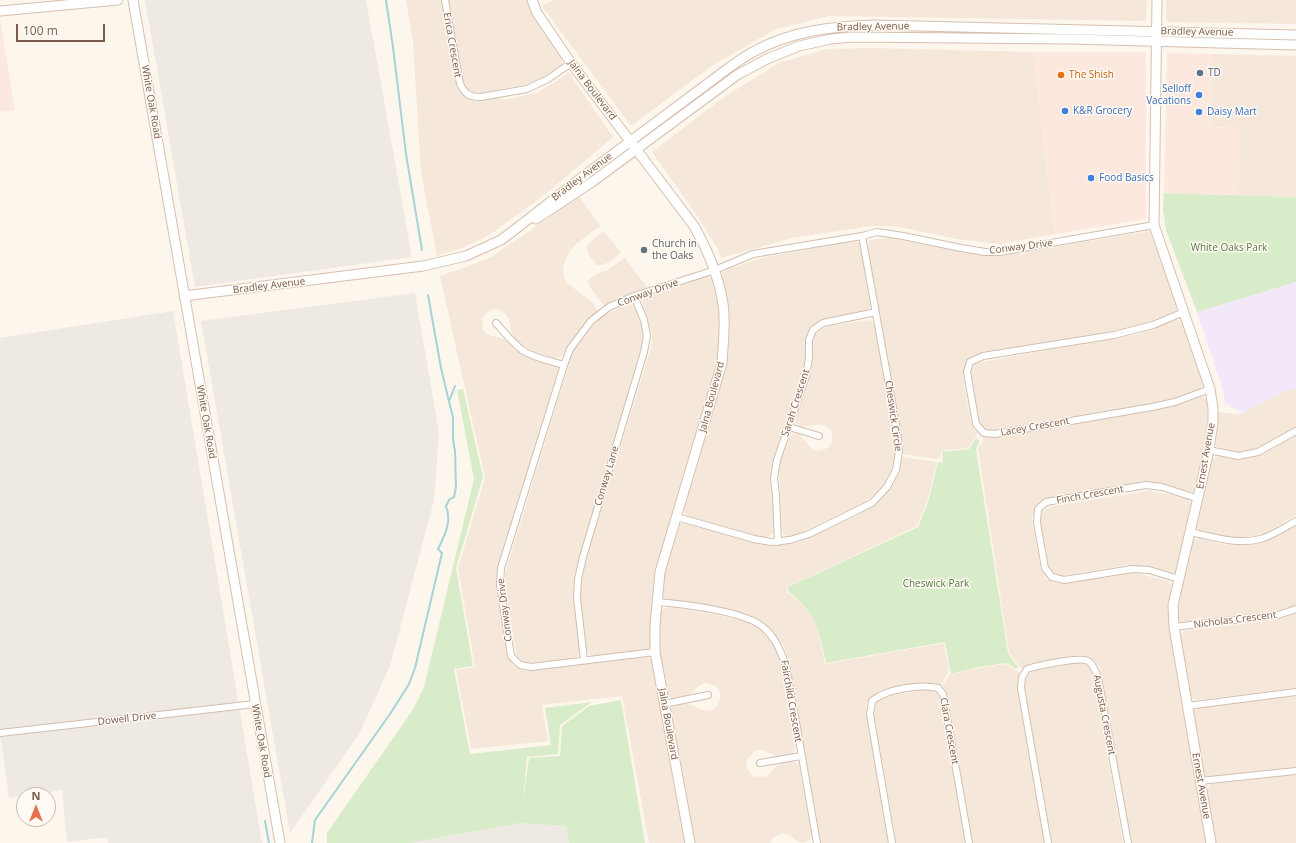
<!DOCTYPE html>
<html>
<head>
<meta charset="utf-8">
<style>
	body { margin:0 }
	#map { position:relative; width:1296px; height:843px; overflow:hidden; background:#fdf6ec; font-family:"Open Sans",sans-serif }
	canvas { display:block }
	.north { position:absolute; left:16px; top:787px; width:40px; height:40px; box-sizing:border-box; background:#fffaf3; border:1px solid #cabbb1; border-radius:50%; rotate:0deg; font-size:11px; font-weight:700; line-height:16px; text-align:center; color:#7a5c4d }
	.north::after { content:''; display:block; margin:auto; width:14px; height:18px; background:#e76f51; clip-path:polygon(50% 0,100% 100%,50% 72%,0 100%) }
	.scale { position:absolute; left:16px; top:24px; width:89px; height:18px; box-sizing:border-box; border:2px solid #7a5c4d; border-top:0; padding-left:5px; font-size:12px; line-height:14px; white-space:nowrap; color:#7a5c4d; -webkit-text-stroke:3px #fffaf3; paint-order:stroke }
</style>
</head>
<body>
<div id="map">
<canvas width="1296" height="843"></canvas>
<div class="north">N</div>
<div class="scale">100 m</div>
</div>
<script>
const ctx = document.querySelector('canvas').getContext('2d');
ctx.lineJoin = 'round';
function paint(path, color) {
  ctx.fillStyle = color;
  ctx.fill(path, 'evenodd');
}
function stroke(path, color, width, dash) {
  ctx.strokeStyle = color;
  ctx.lineWidth = width;
  ctx.lineCap = dash ? 'butt' : 'round';
  ctx.setLineDash(dash || []);
  ctx.stroke(path);
}
function write(font, color, halo, rows, align = 'center') {
  ctx.font = font + ' "Open Sans",sans-serif';
  ctx.lineWidth = 3;
  ctx.setLineDash([]);
  ctx.textBaseline = 'middle';
  ctx.strokeStyle = halo;
  ctx.fillStyle = color;
  for (const [text, x, y, turn = 0] of rows) {
    ctx.save();
    ctx.translate(x, y);
    ctx.rotate((+turn || 0) * Math.PI / 180);
    ctx.textAlign = isNaN(turn) ? turn : align;
    if (halo) ctx.strokeText(text, 0, 0);
    ctx.fillText(text, 0, 0);
    ctx.restore();
  }
}
paint(new Path2D(`
	M406 0H441L457 87 463 95 474 100 481 101 500 96 501 100 537 93 569 73 613 137 543 196 495 231 482 239 464 247 437 256 421 172 413 42Z
	M449 0H527L540 26 560 55 563 62 561 66 537 81 528 84 481 93 473 92 467 89 463 82Z
	M553 0H1147L1146 21 830 16 776 29 713 65 631 126 542 6Z
	M1166 0H1296V24L1168 22 1166 18Z
	M871 48 1033 52 1055 234 999 244 957 239 894 226H872L792 238 721 258 718 249 694 211 652 152 724 97 779 63 827 49Z
	M1211 54 1296 56V197L1238 195 1239 128 1210 127Z
	M579 197 600 226 576 244 570 251 564 263 563 269 564 278 567 283 593 303 598 312 582 327 575 336 562 356 556 359 538 353 522 345 517 341 512 334 508 317 501 310 495 309 490 310 482 318 483 329 486 334 504 339 525 356 551 364 557 368 558 371 498 569 497 583 506 645 509 658 514 666 518 669 528 671 645 657 651 659 653 661 686 843H649L622 696 542 705 548 741 471 749 456 670 475 667 458 568 485 478 440 276 474 264 493 256Z
	M604 231 621 253 610 262 601 265H597L588 254 587 247 589 243Z
	M1149 231 1153 232 1178 306 1175 312 1135 327 987 352 972 357 965 365 963 377 971 424 975 431 978 433 968 448 941 451V458L937 459 902 454V441L868 248 869 240 889 238 978 255 1001 256Z
	M851 241 858 242 862 247 871 305 869 310 820 321 814 325 809 331 806 339 804 370 771 469 774 532 766 538H760L688 516 684 512V507L722 382 727 361 729 324 728 305 722 273 726 270 762 258Z
	M625 258 648 289 629 295 607 306 604 305 591 289 588 283 589 279 601 272 606 271Z
	M707 276 714 280 720 311V349L717 368 655 583 651 615V644L649 648 646 650 592 656 586 649 580 595 581 577 650 351 652 340 651 331 642 302 643 299 646 297Z
	M631 304 635 306 640 318 643 327 644 337 574 576 573 597 580 651 578 656 574 658 527 663 522 661 516 654 505 589V573L570 360 575 348 590 329 603 316 625 305Z
	M869 320 872 321 875 327 893 430 895 458 891 473 884 485 876 494 865 502 800 533 790 536 784 535 782 529 779 471V464L788 438 792 434 798 433 813 450 818 451 828 448 833 441 831 430 826 426 821 424 804 427 799 426 796 422 795 418 812 368 814 337 817 332 822 329 829 326Z
	M1175 320 1181 321 1183 324 1203 383 1200 389 1169 400 994 430H987L980 424 971 372 976 363 1127 336 1138 334Z
	M1296 387V427L1261 446 1251 450 1235 452 1219 448 1216 446 1217 412 1237 414 1243 413 1280 393Z
	M1202 397 1208 401 1209 408 1208 433 1195 490 1191 492 1188 491 1151 483 1036 507 1032 516V522L1041 569 1046 578 1055 583 1062 584 1106 576 1134 573 1169 581 1171 584 1172 588 1169 604V627L1207 843H1131L1101 669 1093 660 1088 657 1076 656 1030 664 1022 669 1009 653 978 449 983 440 984 436 997 437 1165 408Z
	M1296 435V515L1265 533 1246 537 1234 538 1199 531 1196 526V522L1211 460 1213 458 1220 456 1232 459 1250 458 1265 453Z
	M902 457 937 462 927 501 917 526 787 587V592L800 602 811 615 818 629 825 664 944 643 949 670 940 687 934 683H921L880 690 872 696 867 703 866 708 889 843H821L789 661 783 645 764 623 751 616 704 605 668 600 664 599 662 596 663 579 678 529 681 523H689L759 544 786 545 800 542 858 515 876 504 892 487 898 474Z
	M1149 491 1188 498 1192 504 1191 510 1177 568 1175 572 1172 574 1164 573 1137 566 1126 565 1061 576 1055 575 1050 572 1040 521V516L1046 509 1053 506Z
	M1296 524V605L1269 613 1188 622 1183 623 1179 621 1177 616 1178 602 1192 541 1194 539H1201L1220 544 1241 545 1268 540Z
	M669 607 696 611 741 620 753 624 764 632 776 648 781 662 796 743 795 750 791 754 778 757 760 749 755 751 747 759 746 764 748 770 753 776 760 777 767 776 777 766 783 763 790 761 795 762 799 765 812 835 809 841 803 843 797 841 788 835 782 833 773 838 770 843H694L670 711 674 706 680 704H688L701 709 706 711 712 710 717 706 721 696 719 690 715 686 711 684 704 683 699 686 691 694 684 697 676 699 671 698 667 695 660 656V611Z
	M1296 613V688L1195 700 1191 698 1189 694 1180 635 1184 631 1269 621 1282 618Z
	M1077 663H1083L1088 666 1093 673 1123 843H1052L1024 684 1027 676 1034 671Z
	M1006 664 1020 673 1018 680V695L1045 843H973L948 699 946 693 941 688 949 675 978 668Z
	M923 690H932L938 694 941 700 966 843H896L873 706 878 701 885 697Z
	M1296 696V767L1211 777 1206 776 1203 773 1193 712 1197 708Z
	M1296 775V843H1215L1206 792 1207 789 1211 784Z`), '#f5e8da');
paint(new Path2D(`
	M0 19 15 110 0 112Z
	M1033 52H1146V219L1055 234Z
	M1167 53 1211 54 1210 127 1239 128 1238 195 1164 193Z`), '#fde8e0');
paint(new Path2D(`
	M145 0H366L412 257 195 287Z
	M415 293 439 433 434 500 390 666 359 734 290 833 201 321Z
	M173 311 262 843H108L107 837 67 842 62 790 9 798 1 739H0V338Z
	M520 823 566 826 569 843H410Z`), '#efe9e4');
paint(new Path2D(`
	M1296 282V388L1280 393 1243 413 1225 404 1223 390 1197 312Z`), '#f3e8fa');
paint(new Path2D(`
	M1164 193 1296 197V282L1197 312 1166 230 1163 209Z
	M463 389 483 477 456 568 473 666 454 669 470 754 551 745 545 708 592 702 560 725 558 754 527 757 523 800 529 758 560 756 562 726 589 706 621 700 645 843H569L566 826 520 823 410 843H327V833L414 708 424 687 474 479 457 390Z
	M976 438 980 441 976 449 1008 653 1018 667 1016 669 1006 663 979 667 951 674 945 642 826 663C818 627 818 616 788 591V587L918 527 928 502 938 462 941 463 943 460 942 452 969 449Z`), '#d8ecc9');
stroke(new Path2D(`
	M386 0 393 47 406 154 422 250
	M450 399 455 386
	M265 821 269 843
	M312 843 315 820 390 714 409 684 415 668 442 553 438 549C445 535 452 521 446 506L449 500 454 497 456 487 455 451 453 439V418L441 368 428 295`), '#a5d3da', 2);
const street = new Path2D(`
	M445 0 460 84C466 95 469 97 481 97L527 89 548 79 571 63
	M1184 312 1153 325 1114 335 983 356 970 362 967 372 976 424 984 433 995 434 1152 407 1175 402 1210 389
	M496 323C504 332 512 342 522 350 534 358 550 361 564 365
	M789 427 819 436
	M1209 450 1238 456 1258 452 1296 431
	M677 517 754 539 771 542 790 540 809 534 872 503 887 487 896 470 899 451 897 430 862 236
	M1190 532C1213 537 1237 545 1260 539 1272 536 1285 527 1296 521
	M778 542 776 495 774 478 777 460 806 376 809 358V340L813 330 823 323 876 312
	M1179 579 1149 570 1132 569 1064 580 1052 577 1045 568 1037 523 1038 509 1046 502 1146 485 1162 487 1199 499
	M657 602C682 604 746 611 764 628 776 638 780 651 786 665L817 843
	M1174 627 1278 615 1296 609
	M655 652 531 667 520 665 511 656 500 585 501 568 564 365 570 349 591 321 609 307 634 296 715 270 753 254 862 236 877 232 903 236 961 248 985 252H1000L1154 225
	M584 660 577 598 578 579 583 557 644 352 647 336 644 320 634 296
	M664 704 708 695
	M1187 706 1296 692
	M0 733 255 704
	M760 763 801 756
	M1200 781 1296 771
	M892 843 870 714 872 701C886 689 920 684 938 688L943 694 969 843
	M1048 843 1021 688 1022 677 1027 669C1037 666 1081 656 1088 661 1094 665 1095 671 1098 677L1128 843`);
const secondary = new Path2D(`
	M133 0 280 843
	M532 0 537 13 571 63 694 226C708 251 719 276 723 304 726 324 723 344 722 363L660 572 655 625V652L690 843
	M1157 0 1154 225 1210 389 1213 408V422L1209 450 1173 605 1174 627 1211 843
	M0 11 118 0
	M536 219 592 182 737 75 767 59 799 46 831 39 851 37 1070 39 1296 45
	M184 296 423 266 466 256 479 250 501 240 513 231 581 178 730 67C737 62 745 56 753 52 790 31 833 26 875 25L1296 35`);
stroke(street, '#d1beb0', 8);
stroke(secondary, '#d6c0b0', 11);
stroke(street, '#fff', 6);
stroke(secondary, '#fff', 9);
for (const [x, y, r, color] of [
	[1200,73,4,"#5c6f8a"],
	[1061,75,4,"#e8710a"],
	[1199,95,4,"#3f7fe0"],
	[1065,111,4,"#3f7fe0"],
	[1199,112,4,"#3f7fe0"],
	[1091,178,4,"#3f7fe0"],
	[644,250,4,"#6b7280"]
]) {
  const dot = new Path2D();
  dot.arc(x, y, r, 0, 2 * Math.PI);
  ctx.fillStyle = color;
  ctx.fill(dot);
  stroke(dot, '#fffaf3', 1.5);
}
write('10px', '#7a5c4d', '#fffaf3', [
	["Bradley Avenue",873,27,-1],
	["Bradley Avenue",1197,32,1],
	["Erica Crescent",452,45,80],
	["Jalna Boulevard",592,90,53],
	["White Oak Road",151,102,80],
	["Bradley Avenue",582,177,-37],
	["Conway Drive",1021,247,-7],
	["Bradley Avenue",269,286,-7],
	["Conway Drive",648,293,-20],
	["Jalna Boulevard",712,397,-75],
	["Sarah Crescent",796,403,-72],
	["Cheswick Circle",893,416,82],
	["White Oak Road",206,422,80],
	["Lacey Crescent",1035,427,-10],
	["Ernest Avenue",1206,456,-80],
	["Conway Lane",607,476,-73],
	["Finch Crescent",1090,495,-10],
	["Conway Drive",505,610,-97],
	["Nicholas Crescent",1235,620,-7],
	["Fairchild Crescent",791,701,80],
	["Augusta Crescent",1104,715,79],
	["Dowell Drive",127,719,-6],
	["Jalna Boulevard",668,724,80],
	["Clara Crescent",949,731,80],
	["White Oak Road",261,741,80],
	["Ernest Avenue",1201,786,80]
]);
write('10px', '#4e5e75', '#fffaf3', [
	["TD",1208,73]
], 'left');
write('10px', '#c56008', '#fffaf3', [
	["The Shish",1069,75]
], 'left');
write('10px', '#366cbe', '#fffaf3', [
	["Selloff",1191,89,"right"],
	["Vacations",1191,101,"right"],
	["K&R Grocery",1073,111],
	["Daisy Mart",1207,112],
	["Food Basics",1099,178]
], 'left');
write('10px', '#5b616d', '#fffaf3', [
	["Church in",652,244],
	["the Oaks",652,256]
], 'left');
write('10px', '#537a41', '#fffaf3', [
	["White Oaks Park",1229,248],
	["Cheswick Park",936,584]
]);
</script>
</body>
</html>
